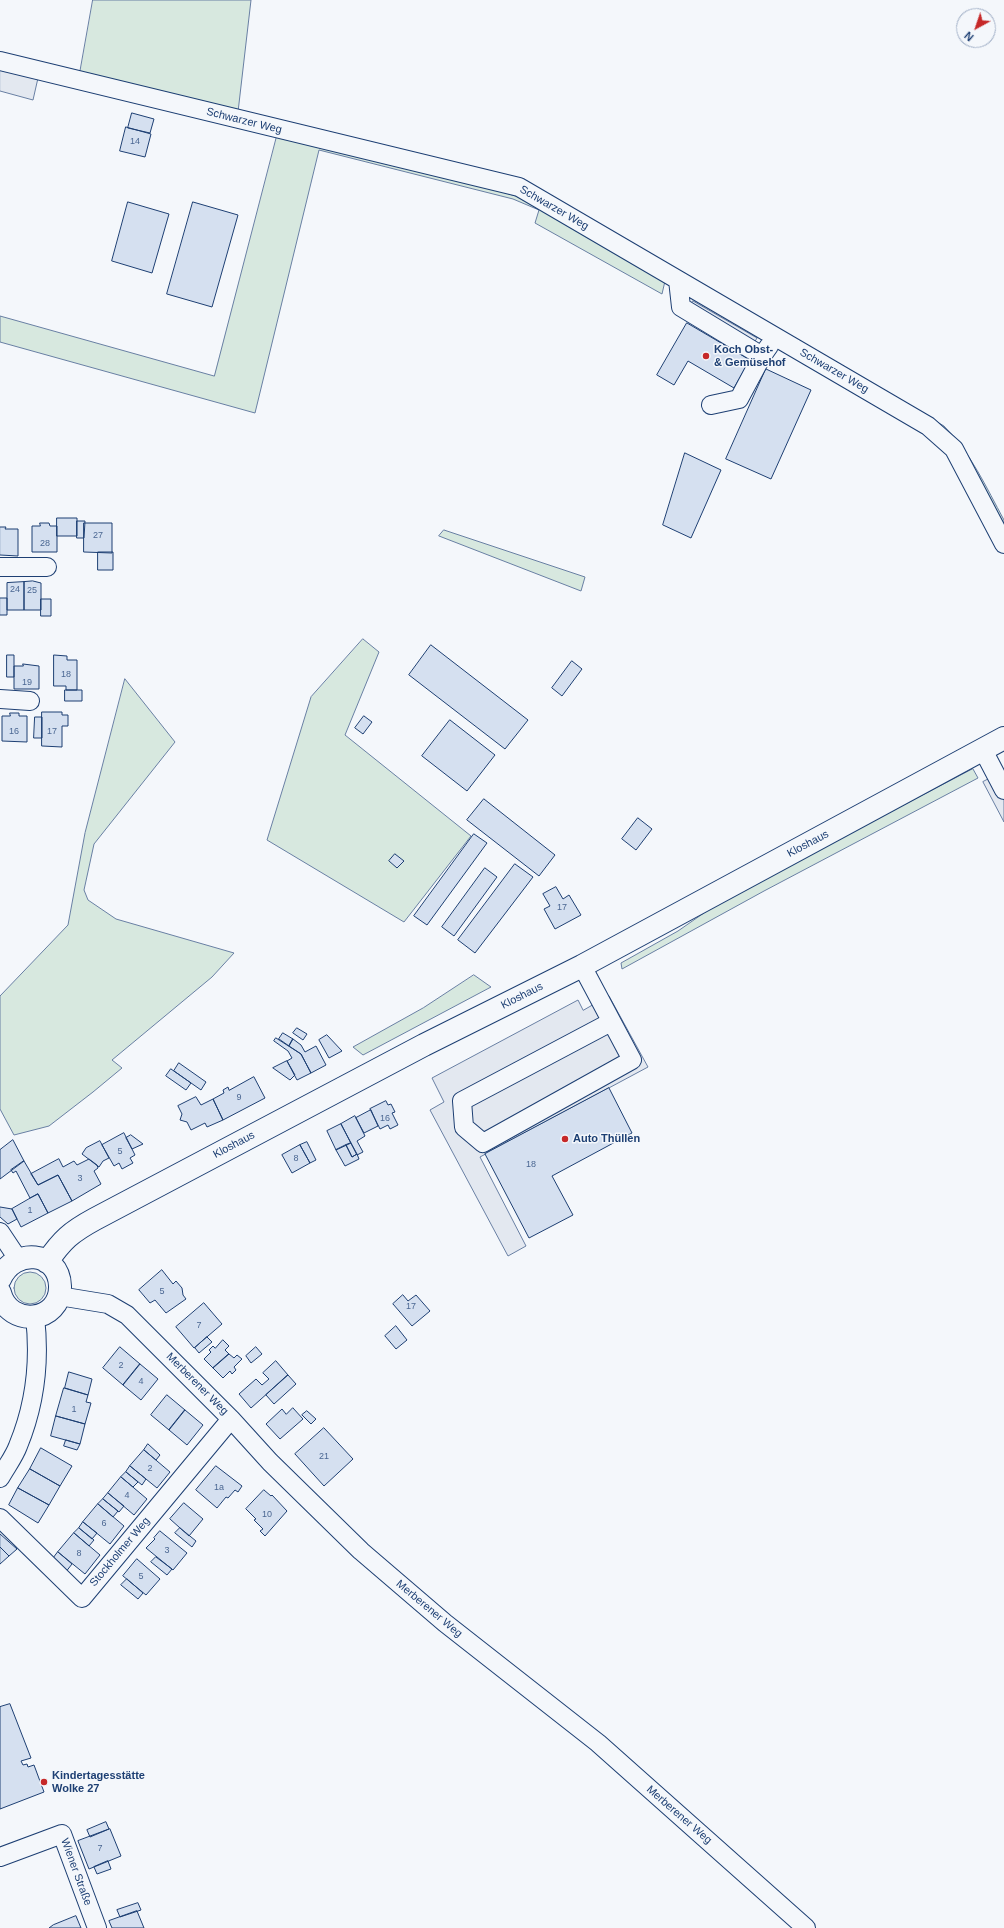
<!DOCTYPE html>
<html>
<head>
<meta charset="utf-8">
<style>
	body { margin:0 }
	#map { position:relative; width:1004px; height:1928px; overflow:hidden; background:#f4f7fb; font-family:Arial,sans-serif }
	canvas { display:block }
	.north { position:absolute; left:956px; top:8px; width:40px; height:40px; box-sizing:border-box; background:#f4f7fb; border:1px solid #9eadc5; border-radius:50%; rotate:220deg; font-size:11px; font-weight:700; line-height:16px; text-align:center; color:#1d3f73 }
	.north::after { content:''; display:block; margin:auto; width:14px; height:18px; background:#c62828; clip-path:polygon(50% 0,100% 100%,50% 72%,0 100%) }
</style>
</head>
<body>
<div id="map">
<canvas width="1004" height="1928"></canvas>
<div class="north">N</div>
</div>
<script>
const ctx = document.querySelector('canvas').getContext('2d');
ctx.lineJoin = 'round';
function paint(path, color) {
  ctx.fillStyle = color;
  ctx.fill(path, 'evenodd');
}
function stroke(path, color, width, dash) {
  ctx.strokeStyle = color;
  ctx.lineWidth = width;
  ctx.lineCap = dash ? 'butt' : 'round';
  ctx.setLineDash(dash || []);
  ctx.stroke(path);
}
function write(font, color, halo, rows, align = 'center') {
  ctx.font = font + ' Arial,sans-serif';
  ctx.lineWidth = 3;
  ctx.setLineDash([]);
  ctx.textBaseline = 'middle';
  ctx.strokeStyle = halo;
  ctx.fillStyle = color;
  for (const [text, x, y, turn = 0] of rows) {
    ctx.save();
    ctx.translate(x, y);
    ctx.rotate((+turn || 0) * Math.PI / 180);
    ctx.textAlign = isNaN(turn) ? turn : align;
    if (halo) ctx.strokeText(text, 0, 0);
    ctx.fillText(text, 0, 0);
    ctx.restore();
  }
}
const green = new Path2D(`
	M93 0H251L238 112 80 73Z
	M277 136 493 189 522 198 665 281 662 294 535 223 539 210 513 199 319 150 255 413 0 342V316L214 376Z
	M684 273 944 426C971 453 986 487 1004 520V524L962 451Z
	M444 530 585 577 581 591 439 536Z
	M363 639 379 652 345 735 471 836 404 922 267 840 311 697Z
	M125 679 175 742 94 844 84 890 88 900 116 919 234 953 212 977 112 1060 122 1068 93 1092 49 1126 14 1135 0 1109V996L68 925 85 833Z
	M973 769 978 778 764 891 622 969 621 963 678 931 724 899Z
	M474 975 491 987 363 1055 353 1047 423 1008Z
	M14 1288a16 16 0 1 1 32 0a16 16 0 1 1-32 0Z`);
paint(green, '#d7e8df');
stroke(green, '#687fa3', 1);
const parking = new Path2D(`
	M0 68 38 78 33 100 0 91Z
	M693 301 757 338 747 355 683 317Z
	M1004 771V822L983 782Z
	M609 996 648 1067 480 1157 526 1246 508 1256 430 1110 444 1102 432 1078 578 1000 583 1010Z`);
paint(parking, '#e3e8f0');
stroke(parking, '#687fa3', 1);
const building = new Path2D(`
	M132 113 154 119 150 133 128 128Z
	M126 127 151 134 145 157 120 151Z
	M128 202 169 214 152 273 112 261Z
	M193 202 238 215 212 307 167 294Z
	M687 323 750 360 734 388 688 361 674 385 657 375Z
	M766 369 811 390 771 479 726 459Z
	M685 453 721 470 691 538 663 525Z
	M57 518H77V536H57Z
	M77 521H85L84 538H77Z
	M40 523H49L50 526H57V552H32V526H40Z
	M84 523H112V553L84 552Z
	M0 527H6L5 529H18V556L0 555Z
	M98 552H113V570H98Z
	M33 581 41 583V610H24V582Z
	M24 582V610H7V583Z
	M0 598H7V615H0Z
	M41 599H51V616H41Z
	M431 645 528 720 505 749 409 675Z
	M7 655H14V677H7Z
	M54 655 67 656V660H77V690H66V686H54Z
	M572 661 582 669 562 696 552 688Z
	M23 664 39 666V689H14V666H23Z
	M65 690H82V701H65Z
	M42 712H62V715H68V726H62V747L42 746Z
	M10 713H19V716H27V742L2 741V716H10Z
	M364 716 372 722 363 734 355 728Z
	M35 717H42V738H34Z
	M450 720 495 755 467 791 422 756Z
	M484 799 555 855 539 876 467 820Z
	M638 818 652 829 636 850 622 839Z
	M474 834 487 843 427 925 414 916Z
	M395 854 404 861 397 868 389 861Z
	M515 864 533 877 475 953 458 940Z
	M485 868 497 877 454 936 442 927Z
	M556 887 563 899 569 895 581 915 555 929 544 909 550 906 543 894Z
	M297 1028 307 1034 303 1040 293 1033Z
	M283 1033 293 1039 289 1046 279 1039Z
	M327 1035 342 1051 329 1058 319 1040Z
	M276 1038 301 1054 311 1073 297 1080 287 1061 292 1058 288 1051 274 1041Z
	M293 1039 301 1045 305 1052 316 1046 326 1065 311 1073 301 1054 289 1046Z
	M287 1061 295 1075 290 1080 273 1068Z
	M179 1063 206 1082 201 1090 174 1071Z
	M171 1069 191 1083 186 1090 166 1076Z
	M254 1077 265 1098 223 1120 213 1099 224 1093 223 1090 228 1087 229 1090Z
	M609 1088 632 1133 552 1176 573 1215 529 1238 485 1154Z
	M196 1097 201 1105 213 1099 223 1120 207 1127 205 1123 191 1130 187 1122 180 1120 182 1114 178 1106Z
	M386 1101 388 1105 391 1104 395 1112 392 1113 398 1125 390 1129 388 1125 380 1129 370 1109Z
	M371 1110 378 1126 364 1133 356 1118Z
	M355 1116 365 1136 357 1141 363 1152 357 1155 341 1124Z
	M341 1124 351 1143 336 1150 327 1131Z
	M124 1133 135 1155 130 1158 133 1163 122 1169 119 1163 114 1166 102 1145Z
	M131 1135 143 1144 132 1149 126 1138Z
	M13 1140 24 1161 0 1179V1150Z
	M100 1141 109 1158 103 1161 99 1167 82 1154 86 1148Z
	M307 1142 316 1160 310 1163 300 1145Z
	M351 1143 357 1154 352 1157 346 1145Z
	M300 1145 310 1163 292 1173 282 1155Z
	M346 1145 352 1157 357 1154 359 1159 345 1166 336 1150Z
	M59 1159 63 1167 74 1161 77 1165 89 1159 97 1165 98 1168 94 1171 101 1184 72 1201 58 1175 38 1185 31 1174Z
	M24 1161 38 1185 58 1175 72 1201 48 1213 38 1194 30 1198 16 1171 13 1173 11 1170Z
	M38 1194 48 1213 21 1227 12 1209Z
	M0 1207 12 1209 17 1219 8 1224 0 1217Z
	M162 1270 173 1284 176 1281 182 1288 183 1295 186 1299 166 1313 155 1300 150 1303 139 1290Z
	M403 1295 408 1301 416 1295 430 1311 412 1326 393 1304Z
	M204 1303 222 1324 194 1348 176 1327Z
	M396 1326 407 1340 396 1349 385 1336Z
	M207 1337 212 1342 199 1353 195 1348Z
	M223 1340 229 1346 225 1350 229 1354 213 1368 204 1359 211 1352 209 1350 213 1346 215 1348Z
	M120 1347 140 1364 123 1385 103 1368Z
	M256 1347 262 1354 251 1363 246 1356Z
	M229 1354 234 1358 237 1355 242 1359 234 1367 236 1370 232 1374 230 1371 223 1378 213 1368Z
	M276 1361 288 1375 251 1408 239 1394 256 1379 262 1385 269 1379 263 1373Z
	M140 1364 158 1379 141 1400 123 1385Z
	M69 1372 92 1379 88 1395 65 1388Z
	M288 1375 296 1384 274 1404 266 1395Z
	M64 1388 88 1395 86 1402 91 1403 85 1424 56 1416Z
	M167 1395 185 1410 169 1430 151 1415Z
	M293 1408 303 1419 280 1439 266 1424 282 1409 286 1414Z
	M185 1410 203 1425 187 1445 169 1430Z
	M307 1411 316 1419 311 1424 302 1415Z
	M56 1416 85 1424 80 1444 51 1436Z
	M324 1428 353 1459 324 1486 295 1454Z
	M66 1440 80 1444 77 1450 64 1446Z
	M148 1444 160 1455 156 1460 144 1450Z
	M41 1448 72 1466 60 1486 30 1469Z
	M144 1450 170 1472 157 1488 130 1466Z
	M130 1466 146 1479 142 1485 126 1472Z
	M216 1466 242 1486 238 1492 235 1490 228 1498 226 1497 217 1508 196 1490Z
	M30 1469 60 1486 49 1505 18 1488Z
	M126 1472 138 1482 133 1487 121 1477Z
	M121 1477 147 1499 134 1515 108 1493Z
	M18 1488 49 1505 38 1523 9 1505Z
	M264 1490 271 1496 272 1495 287 1511 265 1536 260 1531 263 1529 254 1520 256 1519 246 1509Z
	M108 1493 124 1506 119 1512 103 1499Z
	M103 1499 118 1511 113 1517 98 1504Z
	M184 1503 203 1519 189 1536 170 1519Z
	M98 1504 124 1526 110 1544 83 1522Z
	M83 1522 97 1533 92 1539 79 1528Z
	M79 1528 94 1540 89 1546 74 1533Z
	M180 1528 196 1541 192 1547 175 1533Z
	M160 1531 187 1553 173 1570 146 1548 155 1539 154 1538Z
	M74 1533 100 1555 85 1574 58 1552Z
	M0 1534 17 1549 9 1556 0 1547Z
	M0 1547 9 1556 0 1564Z
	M58 1552 72 1564 65 1573 52 1560Z
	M156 1557 172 1569 167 1575 151 1562Z
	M137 1559 160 1579 146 1595 123 1576Z
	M127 1579 143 1593 138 1599 121 1585Z
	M10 1704 31 1758 21 1761 23 1765 27 1764 28 1767 34 1765 44 1792 0 1809V1707Z
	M106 1822 109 1829 90 1837 87 1830Z
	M110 1829 121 1856 89 1869 78 1841Z
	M108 1861 111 1869 97 1874 94 1867Z
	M138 1903 141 1910 120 1917 117 1910Z
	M137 1911 144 1928H112L109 1921Z
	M76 1916 81 1928H49L53 1925Z`);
paint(building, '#d5e0f0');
stroke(building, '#1d3f73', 1);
const minor = new Path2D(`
	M0 61 519 187 928 426 954 449 1004 544
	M678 280 681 307 762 356
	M711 405 739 399 762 356 769 346
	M0 567H47
	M0 699 30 701
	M983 750 1004 790
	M582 966 632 1060 483 1143 464 1127 462 1101 611 1022
	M0 1232 18 1259
	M59 1296 108 1304 127 1315 231 1419 270 1462 361 1551 445 1623 598 1743 806 1928
	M0 1478C6 1467 14 1457 18 1446 35 1405 40 1360 35 1317
	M0 1518 82 1598 231 1419
	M0 1857 62 1834 97 1928`);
const major = new Path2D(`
	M47 1262C62 1240 71 1232 95 1219L424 1045 582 966 1004 738
	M0 1279C14 1247 59 1251 60 1286 61 1323 9 1328 0 1293`);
stroke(minor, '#1d3f73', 20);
stroke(major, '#1d3f73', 24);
stroke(minor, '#f4f7fb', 18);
stroke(major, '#f4f7fb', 22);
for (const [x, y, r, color] of [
	[706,356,4,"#c62828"],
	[565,1139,4,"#c62828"],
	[44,1782,4,"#c62828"]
]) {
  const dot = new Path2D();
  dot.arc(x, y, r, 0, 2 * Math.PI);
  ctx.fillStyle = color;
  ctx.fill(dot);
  stroke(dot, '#f4f7fb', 1.5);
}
write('9px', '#4b6792', null, [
	["14",135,142],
	["27",98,536],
	["28",45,544],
	["24",15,590],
	["25",32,591],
	["18",66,675],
	["19",27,683],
	["16",14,732],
	["17",52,732],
	["17",562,908],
	["9",239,1098],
	["16",385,1119],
	["5",120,1152],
	["8",296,1159],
	["18",531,1165],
	["3",80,1179],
	["1",30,1211],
	["5",162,1292],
	["17",411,1307],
	["7",199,1326],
	["2",121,1366],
	["4",141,1382],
	["1",74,1410],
	["21",324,1457],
	["2",150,1469],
	["1a",219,1488],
	["4",127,1496],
	["10",267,1515],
	["6",104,1524],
	["3",167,1551],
	["8",79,1554],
	["5",141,1577],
	["7",100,1849]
]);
write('11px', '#1d3f73', '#f4f7fb', [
	["Schwarzer Weg",244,121,14],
	["Schwarzer Weg",554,208,30],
	["Schwarzer Weg",834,371,30],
	["Kloshaus",808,844,-28],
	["Kloshaus",522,996,-27],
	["Kloshaus",234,1145,-28],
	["Merberener Weg",197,1384,45],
	["Stockholmer Weg",120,1552,-50],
	["Merberener Weg",429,1609,40],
	["Merberener Weg",679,1815,41],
	["Wiener Straße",76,1872,70]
]);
write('bold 11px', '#1d3f73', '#f4f7fb', [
	["Koch Obst-",714,350],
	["& Gemüsehof",714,363],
	["Auto Thüllen",573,1139],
	["Kindertagesstätte",52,1776],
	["Wolke 27",52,1789]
], 'left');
</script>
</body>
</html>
